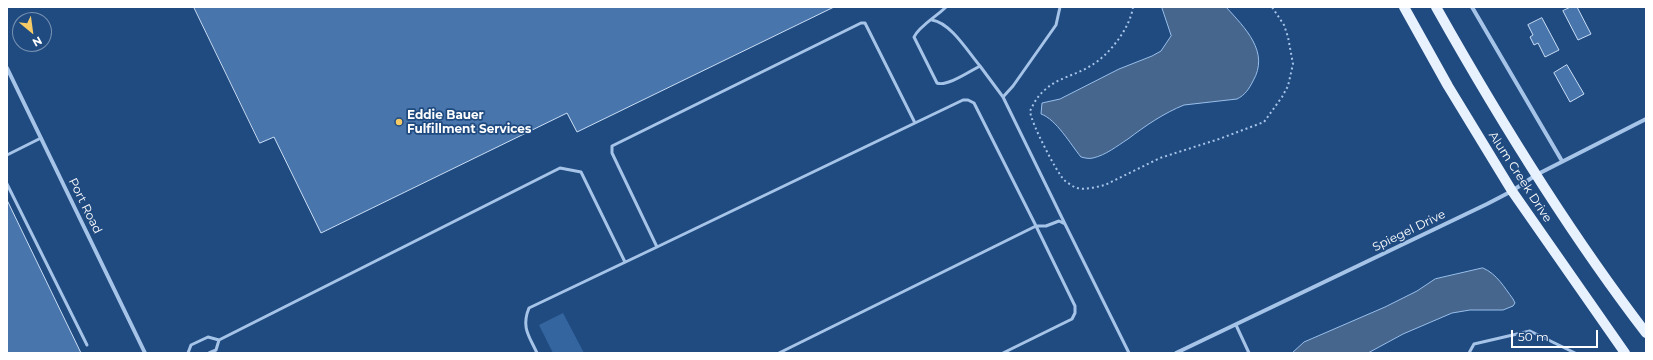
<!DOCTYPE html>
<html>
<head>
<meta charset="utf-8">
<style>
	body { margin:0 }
	#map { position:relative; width:1653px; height:360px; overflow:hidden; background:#204b81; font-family:Montserrat,sans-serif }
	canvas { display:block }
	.frame { position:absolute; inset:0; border:8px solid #fff; pointer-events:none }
	.north { position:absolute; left:12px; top:12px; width:40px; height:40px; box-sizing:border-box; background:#204b81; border:1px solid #7993b3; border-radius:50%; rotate:151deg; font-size:11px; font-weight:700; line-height:16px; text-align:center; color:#fff }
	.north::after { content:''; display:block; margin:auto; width:14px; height:18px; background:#f6cb66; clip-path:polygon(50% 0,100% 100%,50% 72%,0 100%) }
	.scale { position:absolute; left:1511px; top:330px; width:87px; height:18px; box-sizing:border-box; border:2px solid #fff; border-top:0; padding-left:5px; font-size:12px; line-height:14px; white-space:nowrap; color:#fff; -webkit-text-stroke:3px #204b81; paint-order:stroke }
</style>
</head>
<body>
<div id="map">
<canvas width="1653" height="360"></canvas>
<div class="frame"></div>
<div class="north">N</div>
<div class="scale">50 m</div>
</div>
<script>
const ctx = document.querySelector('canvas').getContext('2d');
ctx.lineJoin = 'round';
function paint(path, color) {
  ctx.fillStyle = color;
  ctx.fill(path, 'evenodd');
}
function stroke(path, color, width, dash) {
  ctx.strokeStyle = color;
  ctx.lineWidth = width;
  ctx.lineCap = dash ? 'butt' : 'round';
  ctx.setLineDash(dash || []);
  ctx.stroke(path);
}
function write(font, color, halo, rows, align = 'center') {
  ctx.font = font + ' Montserrat,sans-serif';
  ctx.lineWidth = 3.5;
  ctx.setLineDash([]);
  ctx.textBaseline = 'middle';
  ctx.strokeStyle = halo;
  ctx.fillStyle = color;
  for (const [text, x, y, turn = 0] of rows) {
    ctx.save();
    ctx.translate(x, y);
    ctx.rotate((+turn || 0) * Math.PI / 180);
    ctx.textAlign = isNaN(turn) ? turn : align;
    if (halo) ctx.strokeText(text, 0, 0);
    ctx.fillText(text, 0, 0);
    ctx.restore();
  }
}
paint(new Path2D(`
	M563 313 584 353H553L539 325Z`), '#34659f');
const water = new Path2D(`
	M1162 7H1226C1245 28 1270 52 1253 81 1249 89 1245 95 1237 99L1184 105C1164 113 1145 126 1128 139 1117 146 1106 155 1093 158 1089 159 1085 158 1081 157 1071 145 1056 119 1041 114L1042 103 1060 99 1119 69 1152 56 1161 51 1171 36Z
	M1483 268C1497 274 1504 287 1513 299L1515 303 1513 306 1503 310H1470L1452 313 1403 334 1368 353H1292L1304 342 1385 307 1417 291 1435 279Z`);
paint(water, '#46668e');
stroke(water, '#99bfea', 1);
const building = new Path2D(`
	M194 7H834L577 132 567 113 321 233 274 137 260 143Z
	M1571 7H1577L1591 34 1578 40 1563 11Z
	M1542 18 1559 50 1545 57 1538 43 1534 45 1530 37 1533 35 1528 25Z
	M1567 65 1584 94 1570 102 1554 73Z
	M7 200 81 353H7Z`);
paint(building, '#4875ab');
stroke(building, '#cadef6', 1);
stroke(new Path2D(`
	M1133 7C1130 28 1110 54 1092 65 1077 75 1059 77 1046 89 1038 95 1034 103 1030 111 1031 123 1056 171 1064 180 1068 183 1073 187 1077 188 1086 190 1096 187 1105 185L1160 158 1219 139 1264 122 1282 97 1288 86 1293 64 1288 37 1284 25 1272 7`), '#a6c4e8', 2, [2, 3]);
stroke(new Path2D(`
	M946 7C936 17 919 26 914 37L937 83C947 87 970 71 980 66L1003 97 1065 224
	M932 20C951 23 968 52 980 66
	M1003 97 1013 86 1056 25 1060 7
	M7 155 41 138
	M7 184 87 345
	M657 247 915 123
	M1236 325 1249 353
	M219 340 560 168 581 172 625 262
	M188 353 191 345 208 337 219 340 216 350 209 353
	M537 353C529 336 521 327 529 308L657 247 612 153V146L861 23H865L915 123 963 100H968L974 103 1036 226H1046L1059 221 1065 224 1129 353
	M779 353 1036 226 1075 306V313L1072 319 1003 353
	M1469 353 1474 344 1530 331 1575 353`), '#a6c4e8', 3);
stroke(new Path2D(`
	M1472 7 1562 161
	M7 68 145 353
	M1176 353 1487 204 1512 191 1536 175 1646 119`), '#a6c4e8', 4);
stroke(new Path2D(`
	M1404 7 1448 86 1512 191 1625 353
	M1436 7C1499 119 1567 230 1646 333`), '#e8f1fe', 10);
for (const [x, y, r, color] of [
	[399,122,4,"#f6cb66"]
]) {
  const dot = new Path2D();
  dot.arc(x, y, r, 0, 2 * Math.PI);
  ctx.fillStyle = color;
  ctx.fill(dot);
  stroke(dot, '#204b81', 1.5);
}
write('bold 12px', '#fff', '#204b81', [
	["Eddie Bauer",407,115],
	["Fulfillment Services",407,129]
], 'left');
write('12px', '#fff', '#204b81', [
	["Alum Creek Drive",1520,177,57],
	["Port Road",85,206,64],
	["Spiegel Drive",1409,231,-26]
]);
</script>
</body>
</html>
